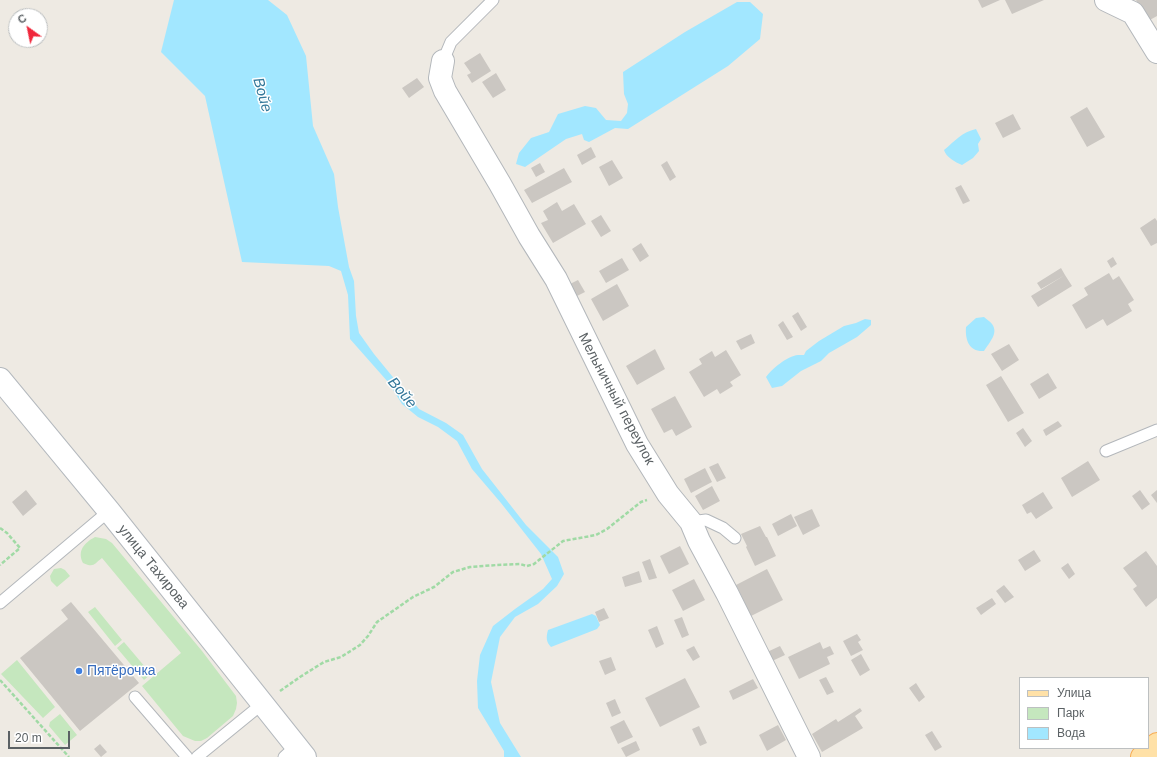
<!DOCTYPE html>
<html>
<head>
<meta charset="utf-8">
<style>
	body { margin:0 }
	#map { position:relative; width:1157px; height:757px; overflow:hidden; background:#eeeae3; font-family:Arial,sans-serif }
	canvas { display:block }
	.legend { position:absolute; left:1019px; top:677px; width:130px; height:72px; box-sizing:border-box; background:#fff; border:1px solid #bdc0c1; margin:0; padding:5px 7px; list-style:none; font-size:12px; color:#5b6164 }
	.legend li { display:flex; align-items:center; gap:8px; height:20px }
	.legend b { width:20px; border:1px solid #bdc0c1 }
	.north { position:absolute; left:8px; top:8px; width:40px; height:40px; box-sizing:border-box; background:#fff; border:1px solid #bdc0c1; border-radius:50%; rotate:327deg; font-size:11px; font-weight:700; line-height:16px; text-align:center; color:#5b6164 }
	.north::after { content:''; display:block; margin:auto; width:14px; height:18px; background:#f0273b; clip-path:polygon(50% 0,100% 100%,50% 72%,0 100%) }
	.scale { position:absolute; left:8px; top:731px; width:62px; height:18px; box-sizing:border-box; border:2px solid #5b6164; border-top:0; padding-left:5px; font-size:12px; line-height:14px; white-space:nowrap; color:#5b6164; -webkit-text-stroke:3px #fff; paint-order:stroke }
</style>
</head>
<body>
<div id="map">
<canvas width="1157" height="757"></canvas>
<ul class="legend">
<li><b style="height:5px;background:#ffe1a7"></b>Улица</li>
<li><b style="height:11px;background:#c5e7be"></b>Парк</li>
<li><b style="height:11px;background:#a2e7ff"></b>Вода</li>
</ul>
<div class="north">С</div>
<div class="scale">20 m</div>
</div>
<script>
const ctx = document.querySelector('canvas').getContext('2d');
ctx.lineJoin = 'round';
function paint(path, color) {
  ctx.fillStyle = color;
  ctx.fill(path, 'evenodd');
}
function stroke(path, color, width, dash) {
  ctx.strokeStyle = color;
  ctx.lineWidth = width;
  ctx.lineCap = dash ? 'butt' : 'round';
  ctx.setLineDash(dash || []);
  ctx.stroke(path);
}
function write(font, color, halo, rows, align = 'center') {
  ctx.font = font + ' Arial,sans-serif';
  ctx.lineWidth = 3;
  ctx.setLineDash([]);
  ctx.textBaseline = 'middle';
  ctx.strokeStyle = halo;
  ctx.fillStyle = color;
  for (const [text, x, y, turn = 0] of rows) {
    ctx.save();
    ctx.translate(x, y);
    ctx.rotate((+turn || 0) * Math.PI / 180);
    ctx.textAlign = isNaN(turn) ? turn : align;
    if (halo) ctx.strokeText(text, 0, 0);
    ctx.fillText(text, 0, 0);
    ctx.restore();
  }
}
paint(new Path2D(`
	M95 537 106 539 112 543 202 651 236 696 237 703 236 709 233 716 207 738 201 741H195L183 736 142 686 181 653 102 558C94 564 94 568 83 563 77 551 84 543 95 537Z
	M61 568 65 570 70 576 57 587 51 581 50 576 54 569Z
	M95 607 122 640 115 646 88 612Z
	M124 642 151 674 144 680 117 648Z
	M17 660 55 707 43 718 1 674Z
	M60 714 77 735 65 745 49 726 50 722Z`), '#c5e7be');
paint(new Path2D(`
	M174 0H268L287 15 306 56 313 126 334 174 338 207 349 267 354 281 356 316 359 333 374 354 419 409 446 423 463 435 482 469 526 525 558 557 564 574 557 586 538 604 515 617 500 637 491 682 500 723 521 757H504V751L478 708 477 681 480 655 493 626 515 609 543 589 552 579 541 554 501 503 472 469 457 441 438 427 418 417 402 404 388 382 350 339 348 295 341 271 329 266 242 262 205 96 161 52Z
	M737 2H750L763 14 760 39 728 66 628 129 615 128 589 142 584 140 582 134 566 139 525 167 516 164 519 153 531 138 549 132 558 114 585 106 596 108 606 120 621 121 627 113 628 104 624 94 623 72 685 32Z
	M976 129 981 139 978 144 979 151 973 158 962 165C955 162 946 157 944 150 955 141 962 132 976 129Z
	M984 317C986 319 990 321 992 324 999 333 989 343 984 351 969 352 965 340 966 327L976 318Z
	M865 319 871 320V325L857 337 829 353 821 361 801 371 782 386 772 388 766 377C772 369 787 356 798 355 800 355 802 355 804 355L806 351 819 341 844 326 856 323Z
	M592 614 596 616 600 625 597 629 551 647C546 642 546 637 548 630Z`), '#a2e7ff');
paint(new Path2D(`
	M978 0H1000L982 8Z
	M1005 0H1044L1012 14Z
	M1136 0H1157V16L1148 21Z
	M480 53 491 71 472 83 467 75 471 73 464 63Z
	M496 73 506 90 493 98 482 82Z
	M417 78 424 87 409 98 402 88Z
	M1087 107 1105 137 1087 147 1070 117Z
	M1013 114 1021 129 1003 138 995 123Z
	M591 147 596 157 582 165 577 155Z
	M612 160 623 178 609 186 599 167Z
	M667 161 676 177 670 181 661 165Z
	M540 163 545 172 536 177 531 168Z
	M564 168 572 182 532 203 524 190Z
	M961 185 970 201 963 204 955 188Z
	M557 202 562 211 574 204 586 224 553 243 541 223 548 220 543 211Z
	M601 215 611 231 601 237 591 221Z
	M1155 218 1157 221V243L1151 246 1140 228Z
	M641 243 649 256 640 262 632 249Z
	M1113 257 1117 264 1111 268 1107 261Z
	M622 258 629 270 606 283 599 271Z
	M1061 268 1065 275 1041 289 1037 283Z
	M1109 273 1113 280 1119 276 1134 300 1128 304 1132 311 1107 326 1103 319 1086 329 1072 305 1088 295 1084 288Z
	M1065 275 1072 286 1038 307 1031 296Z
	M578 280 585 292 577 296 570 284Z
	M617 284 629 306 603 321 591 299Z
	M798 312 807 327 801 331 792 316Z
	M783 321 793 337 787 340 778 325Z
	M751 334 755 343 741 350 736 341Z
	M1009 344 1019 360 1002 371 991 354Z
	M655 349 665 369 637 385 626 366Z
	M726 350 741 375 730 382 733 386 720 394 717 389 704 397 689 372 702 364 699 359 712 351 715 357Z
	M1048 373 1057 388 1039 399 1030 384Z
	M1001 376 1024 413 1008 422 986 385Z
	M675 396 692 427 676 436 672 429 664 433 651 409Z
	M1058 421 1062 426 1046 436 1043 430Z
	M1023 428 1032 441 1025 447 1016 433Z
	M1088 461 1100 480 1072 497 1061 478Z
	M718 463 726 478 717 482 709 467Z
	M705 468 712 482 691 493 684 479Z
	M712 486 720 501 703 510 695 496Z
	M26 490 37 504 23 516 12 502Z
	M1140 490 1150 504 1142 510 1132 496Z
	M1157 490V503L1151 495Z
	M1043 492 1053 508 1036 519 1031 512 1027 514 1022 505Z
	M812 509 820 526 803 535 794 517Z
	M791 514 797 526 778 536 772 524Z
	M760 526 766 537H767L776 556 755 566 746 547 747 546 741 534Z
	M680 546 689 564 669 574 660 556Z
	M1034 550 1041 561 1025 571 1018 560Z
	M1146 551 1157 566V598L1146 607 1133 589 1137 586 1123 568Z
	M650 559 657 578 649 580 642 562Z
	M1068 563 1075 574 1069 579 1061 568Z
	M767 569 783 600 751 616 736 585Z
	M639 571 642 582 625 587 622 577Z
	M694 579 705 600 683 611 672 590Z
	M1004 585 1014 597 1005 603 996 591Z
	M992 598 996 604 981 615 976 608Z
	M71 602 139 683 80 731 20 658 68 619 61 610Z
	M604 608 609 618 599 622 595 612Z
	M682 617 689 635 682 638 674 620Z
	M657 626 664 644 656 648 648 630Z
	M857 634 861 640 858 642 863 650 851 656 843 641Z
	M820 642 823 649 830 646 834 654 827 657 830 664 799 679 788 657Z
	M694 646 700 657 693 661 686 650Z
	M780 646 785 655 770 662 765 653Z
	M861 654 870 670 860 676 851 660Z
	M611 657 616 670 605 675 599 661Z
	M826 677 834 692 827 695 819 680Z
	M685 678 700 707 660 727 645 698Z
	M753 679 758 688 733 700 729 691Z
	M916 683 925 697 919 702 909 688Z
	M615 699 621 713 612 717 606 703Z
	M860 708 862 711 855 716 863 728 822 752 812 734 836 719 838 722Z
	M624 720 633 737 618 744 610 727Z
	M778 725 786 740 767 751 759 735Z
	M699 726 707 743 700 746 692 729Z
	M932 731 942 747 935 751 925 735Z
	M636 741 640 750 626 757 621 748Z
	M100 744 107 752 101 757 94 749Z`), '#cbc7c2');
const lane = new Path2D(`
	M443 61 451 42 493 0
	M1106 451 1157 430
	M691 522 706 520 723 528 735 538
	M0 603 109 511
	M135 697 187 757
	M197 757 262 704
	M284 757 296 746`);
const street = new Path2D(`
	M1106 0 1133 13 1157 52
	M443 61 440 78 445 91 500 184 529 236 556 279 637 444 668 494 691 522 699 541 727 593 809 757`);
const secondary = new Path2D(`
	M0 379 109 511 305 757`);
const primary = new Path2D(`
	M1142 757 1157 744`);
stroke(lane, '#b3b7bb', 13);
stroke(street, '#b3b7bb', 24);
stroke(secondary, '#b4b9be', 24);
stroke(primary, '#f7ac53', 24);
stroke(new Path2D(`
	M0 528 7 533 20 548 0 565
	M0 680 69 757
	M280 691 300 677 324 662 341 657 360 645 368 636 377 622 413 597 434 587 453 572 470 567 497 565 520 564 527 566 534 564 563 541 596 535 607 529 641 502 647 500`), '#a0daa5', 2.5, [4, 2]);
stroke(lane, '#fff', 11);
stroke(street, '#fff', 22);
stroke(secondary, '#fff', 22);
stroke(primary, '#ffe1a7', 22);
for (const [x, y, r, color] of [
	[79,671,4,"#3f7fe0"]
]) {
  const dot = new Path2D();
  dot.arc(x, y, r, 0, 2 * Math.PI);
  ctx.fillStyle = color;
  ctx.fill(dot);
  stroke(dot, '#fff', 1.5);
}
write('14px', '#5b6164', '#fff', [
	["Мельничный переулок",616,399,62],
	["улица Тахирова",153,567,51]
]);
write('14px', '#366cbe', '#fff', [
	["Пятёрочка",87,671]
], 'left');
write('italic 15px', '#34789a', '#fff', [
	["Войе",262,95,74],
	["Войе",402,393,49]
]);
</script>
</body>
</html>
